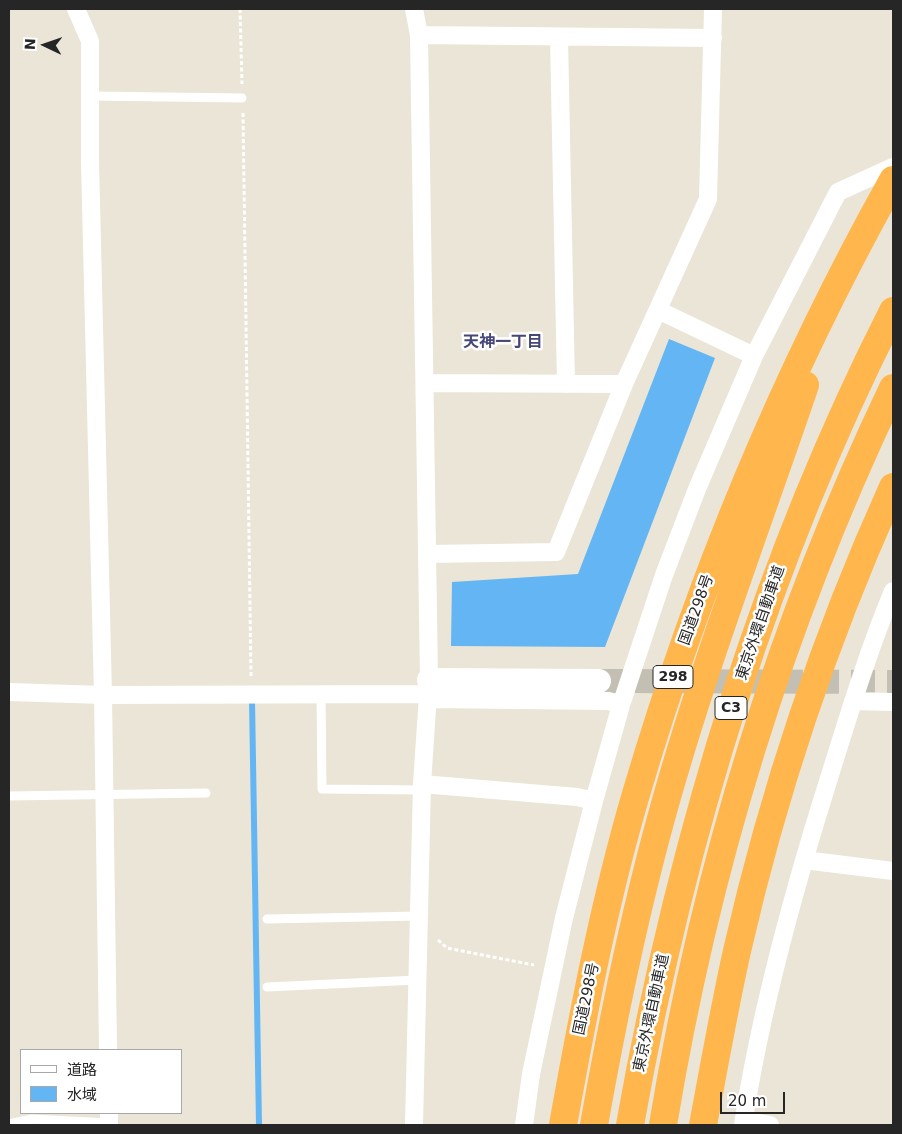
<!DOCTYPE html>
<html>
<head>
<meta charset="utf-8">
<style>
	body { margin:0 }
	#map { position:relative; width:902px; height:1134px; overflow:hidden; background:#eae5d6; font-family:"DejaVu Sans","Noto Sans JP",sans-serif }
	canvas { display:block }
	.frame { position:absolute; inset:0; border:10px solid #262626; pointer-events:none }
	.legend { position:absolute; left:20px; top:1049px; width:162px; height:65px; box-sizing:border-box; background:#fff; border:1px solid #a8a8a8; margin:0; padding:6px 9px; list-style:none; font-size:15px; color:#262626 }
	.legend li { display:flex; align-items:center; gap:10px; height:25px }
	.legend b { width:25px; border:1px solid #a8a8a8 }
	.north { position:absolute; left:20px; top:20px; width:50px; height:50px; -webkit-text-stroke:4px #fff; paint-order:stroke; rotate:273deg; font-size:14px; font-weight:700; line-height:20px; text-align:center; color:#262626 }
	.north::after { content:''; display:block; margin:auto; width:18px; height:22px; background:#262626; clip-path:polygon(50% 0,100% 100%,50% 72%,0 100%) }
	.scale { position:absolute; left:720px; top:1092px; width:65px; height:22px; box-sizing:border-box; border:2px solid #262626; border-top:0; padding-left:6px; font-size:15px; line-height:18px; white-space:nowrap; color:#262626; -webkit-text-stroke:4px #fff; paint-order:stroke }
</style>
</head>
<body>
<div id="map">
<canvas width="902" height="1134"></canvas>
<div class="frame"></div>
<ul class="legend">
<li><b style="height:6px;background:#fff"></b>道路</li>
<li><b style="height:14px;background:#63b6f3"></b>水域</li>
</ul>
<div class="north">N</div>
<div class="scale">20 m</div>
</div>
<script>
const ctx = document.querySelector('canvas').getContext('2d');
ctx.lineJoin = 'round';
function paint(path, color) {
  ctx.fillStyle = color;
  ctx.fill(path, 'evenodd');
}
function stroke(path, color, width, dash) {
  ctx.strokeStyle = color;
  ctx.lineWidth = width;
  ctx.lineCap = dash ? 'butt' : 'round';
  ctx.setLineDash(dash || []);
  ctx.stroke(path);
}
function write(font, color, halo, rows, align = 'center') {
  ctx.font = font + ' "DejaVu Sans","Noto Sans JP",sans-serif';
  ctx.lineWidth = 5;
  ctx.setLineDash([]);
  ctx.textBaseline = 'middle';
  ctx.strokeStyle = halo;
  ctx.fillStyle = color;
  for (const [text, x, y, turn = 0] of rows) {
    ctx.save();
    ctx.translate(x, y);
    ctx.rotate((+turn || 0) * Math.PI / 180);
    ctx.textAlign = isNaN(turn) ? turn : align;
    if (halo) ctx.strokeText(text, 0, 0);
    ctx.fillText(text, 0, 0);
    ctx.restore();
  }
}
paint(new Path2D(`
	M669 339 715 358 605 647 451 646 452 582 578 574Z`), '#63b6f3');
stroke(new Path2D(`
	M252 700 259 1125`), '#63b6f3', 6);
stroke(new Path2D(`
	M599 681 893 682`), '#c3bfb3', 24, [24, 12]);
stroke(new Path2D(`
	M240 9 242 84
	M243 113 251 676
	M438 940 447 948 534 965`), '#fff', 3, [4, 2.5]);
stroke(new Path2D(`
	M91 96 242 98
	M321 694 322 789 422 790
	M9 796 206 793
	M267 919 419 916
	M267 987 417 980
	M9 1124 32 1119 109 1123`), '#fff', 9);
stroke(new Path2D(`
	M76 9 90 41V162L103 695 108 1050
	M414 9 419 35 429 680 422 784 414 1125
	M419 35 713 38
	M559 37 566 384
	M658 310 754 356
	M425 383 624 384 708 199 713 9
	M428 554 556 552 624 384
	M9 692 103 695 428 694
	M428 699 609 701 621 705
	M853 701 893 702
	M422 784 577 797 594 801
	M804 860 893 871
	M109 1113V1125
	M744 1120 770 1125
	M524 1125 531 1074 564 918 594 801 621 705 664 575 697 489 754 356 838 192 893 167
	M743 1125C760 1013 791 900 825 791 846 724 866 656 893 591`), '#fff', 18);
stroke(new Path2D(`
	M429 680 599 681`), '#fff', 24);
stroke(new Path2D(`
	M563 1125C583 1014 604 903 636 794 699 580 784 375 893 180
	M594 1125C610 1035 628 945 651 856 692 696 752 541 805 385
	M630 1125C680 844 763 567 893 311
	M663 1125C705 870 781 622 893 388
	M703 1125C714 1067 724 1009 737 951 773 793 826 635 893 487`), '#ffb64d', 28);
for (const [x, y, w] of [
	[673,677,40],
	[731,708,32]
]) {
  const box = new Path2D();
  box.roundRect(x - w / 2, y - 11.5, w, 23, 4);
  ctx.fillStyle = '#fff';
  ctx.fill(box);
  stroke(box, '#262626', 1);
}
write('bold 14px', '#262626', null, [
	["298",673,677],
	["C3",731,708]
]);
write('15px', '#262626', '#fff', [
	["国道298号",697,610,-70],
	["東京外環自動車道",761,623,-71],
	["国道298号",587,999,-78],
	["東京外環自動車道",652,1013,-78]
]);
write('bold 16px', '#464778', '#fff', [
	["天神一丁目",503,343]
]);
</script>
</body>
</html>
